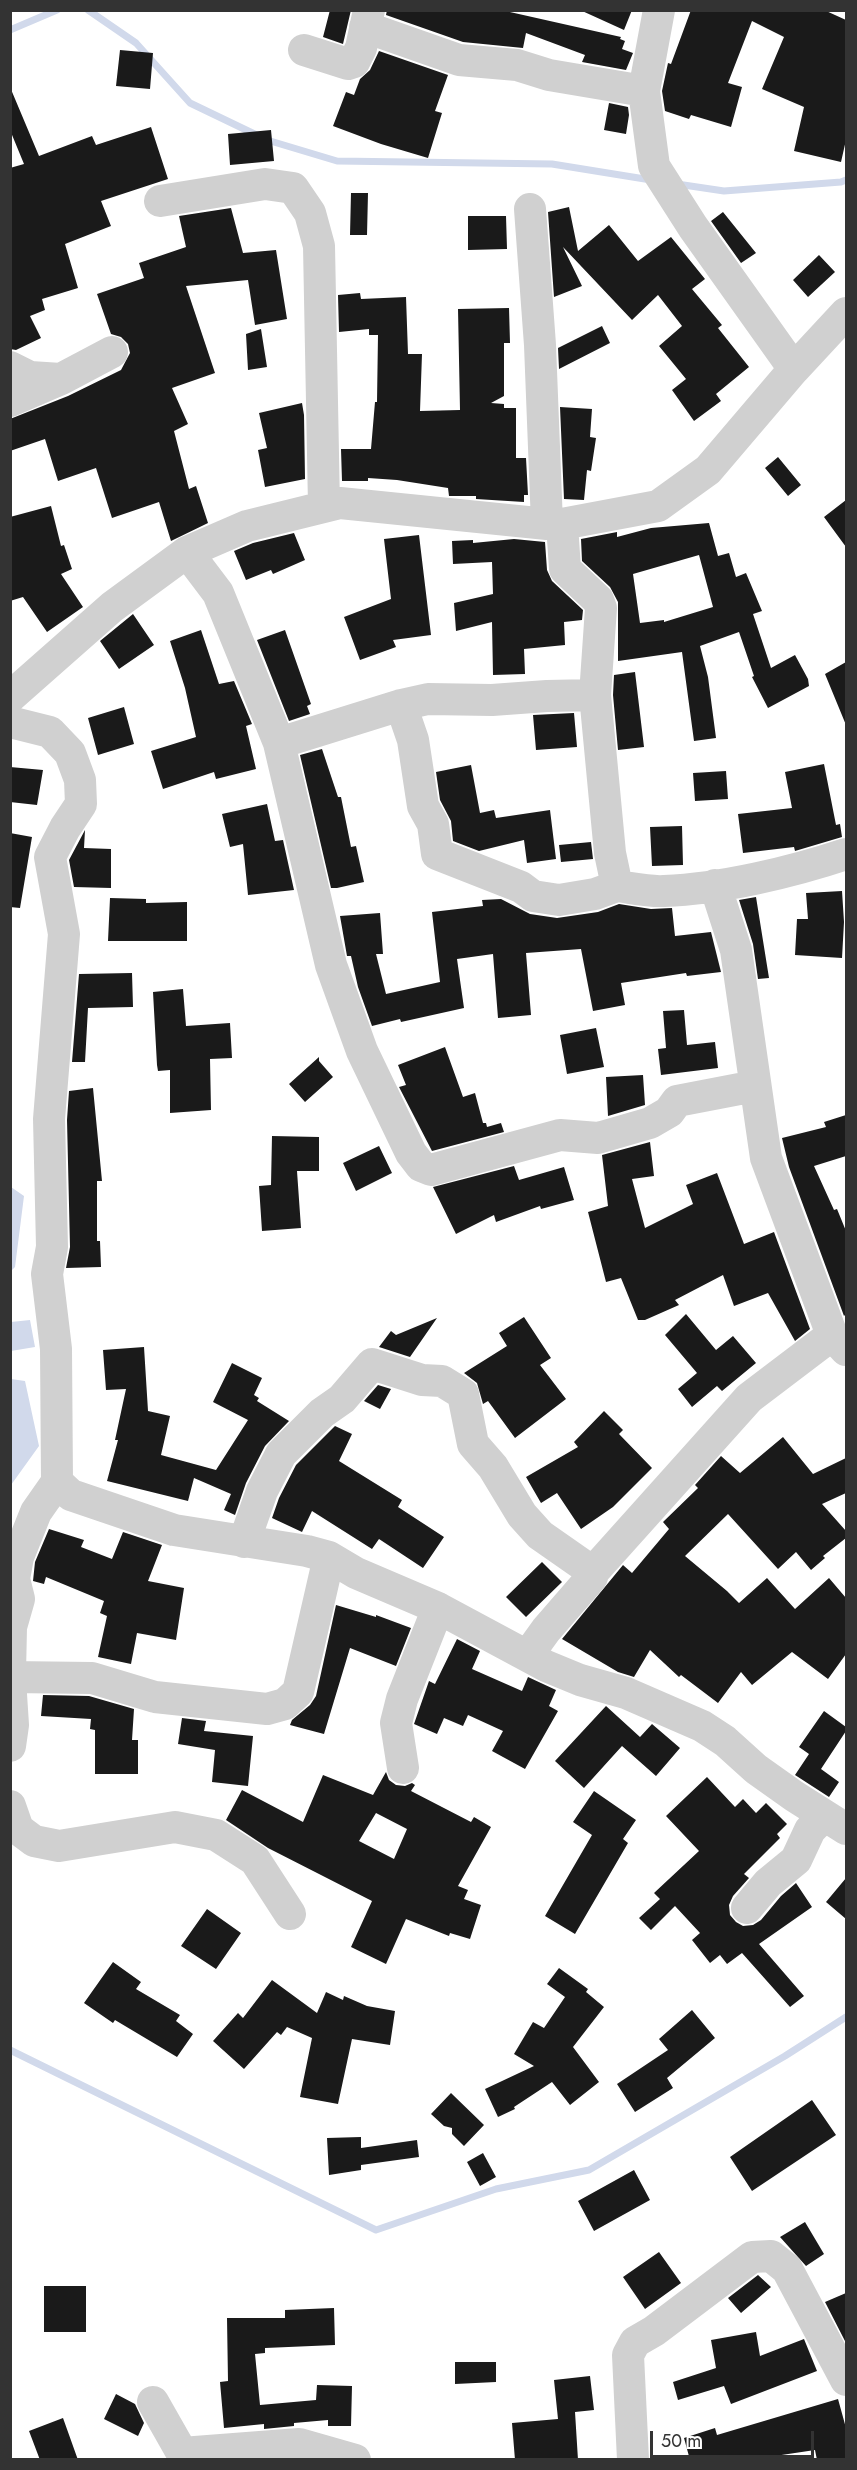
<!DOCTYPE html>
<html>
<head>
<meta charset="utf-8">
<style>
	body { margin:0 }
	#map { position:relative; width:857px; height:2470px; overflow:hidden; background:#fff; font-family:Jost,sans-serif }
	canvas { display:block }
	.frame { position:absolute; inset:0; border:12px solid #333; pointer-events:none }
	.scale { position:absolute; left:650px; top:2431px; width:164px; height:27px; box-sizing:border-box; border:3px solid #333; border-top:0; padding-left:8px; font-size:18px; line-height:21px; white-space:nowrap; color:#333; -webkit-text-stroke:4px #fff; paint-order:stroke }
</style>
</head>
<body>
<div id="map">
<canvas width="857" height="2470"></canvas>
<div class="frame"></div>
<div class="scale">50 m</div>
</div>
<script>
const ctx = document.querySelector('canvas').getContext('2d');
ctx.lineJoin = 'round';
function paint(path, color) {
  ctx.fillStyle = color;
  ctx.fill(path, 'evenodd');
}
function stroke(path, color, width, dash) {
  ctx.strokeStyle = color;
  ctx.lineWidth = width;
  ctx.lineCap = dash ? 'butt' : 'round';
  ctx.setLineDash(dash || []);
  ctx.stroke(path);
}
paint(new Path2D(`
	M11 1187 24 1196 15 1267 11 1271Z
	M30 1320 35 1347 11 1351V1322Z
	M11 1379 25 1381 39 1446 11 1485Z`), '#d1d9eb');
stroke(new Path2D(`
	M88 10 136 43 190 103 267 140 337 161 552 164 651 180
	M10 30 57 10
	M677 184 724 191 841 182 846 180
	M10 2050 376 2230 496 2189 589 2170 785 2056 846 2017`), '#d1d9eb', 7);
paint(new Path2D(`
	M330 10H351L343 44 323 37Z
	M387 10H501L621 37 620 39 625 41 622 49 633 53 626 70 582 62 585 55 526 33 523 48 463 42 386 15Z
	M580 10H632L624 30Z
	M691 10H824L846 20V140L841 162 794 151 804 107 762 89 784 37 752 21 728 83 742 87 731 127 691 115 689 119 665 111 662 91 668 63 671 64Z
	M120 50 153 53 150 89 116 86Z
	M379 51 448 75 435 111 442 113 428 158 381 144 333 126 346 92 354 95 360 79 370 70Z
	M10 87 39 156 92 136 96 145 151 127 168 179 101 201 111 226 65 244 78 288 42 299 45 310 30 316 41 338 16 350 10 349V168L24 164 10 130Z
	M609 103 628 107 629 115 626 134 604 130Z
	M271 130 274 161 230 165 228 134Z
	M351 193H368L367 235H350Z
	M569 207 578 251 609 225 638 261 671 237 705 279 692 289 722 325 718 328 749 367 716 394 721 401 694 421 672 390 686 379 659 346 682 326 658 295 632 320 563 247 582 286 554 297 548 212Z
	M231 208 243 253 276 250 287 319 255 325 248 280 186 286 215 373 172 388 188 424 174 431 189 489 196 486 208 523 171 541 159 502 112 518 96 468 58 481 45 439 10 451V419L68 396 121 370 130 353 128 344 121 337 111 334 97 294 144 278 139 263 186 247 179 216Z
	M723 212 756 253 741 263 711 221Z
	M468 216H506L507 249 468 250Z
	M819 255 835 272 808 297 793 280Z
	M360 293 361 299 406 297 408 354H422L420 411 460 410 458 309 509 308 510 343H504V396L491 403 504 404V408H516V458H526L528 495H524V502L476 499V496H449L448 488 397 480 368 478V481H342L341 449H371L375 402H377L378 335H369V329L339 332 338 295Z
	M602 326 610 343 559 369 558 348Z
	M261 329 267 367 248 370 246 334Z
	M302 403 304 415 305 479 265 487 258 450 267 448 259 413Z
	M560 407 592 409 590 437 596 438 591 471 587 470 584 500 564 499Z
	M778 457 801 485 788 496 765 468Z
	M846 500V547L824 517Z
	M51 506 61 546 64 545 72 569 61 574 83 607 47 632 23 597 10 601V517Z
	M709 523 718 556 729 553 736 577 746 573 762 611 753 614 771 668 795 655 808 679 809 686 768 708 752 677 754 676 739 632 700 646 708 677 716 738 694 741 682 652 618 661V602L610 587 582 561 581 539 617 532V537L651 528ZM699 555 713 607 664 622V620L640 623 633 574Z
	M294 533 305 560 273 574 271 570 246 580 234 551 253 543Z
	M419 535 431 635 393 640 396 647 360 660 344 617 391 599 384 539Z
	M514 539 545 542 547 570 552 581 583 610 582 620 564 622 565 645 524 649 525 674 493 675 492 622 456 631 454 603 493 594 492 562 453 564 452 541 473 540V543Z
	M133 614 154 645 119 669 100 641Z
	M201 630 219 684 234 681 252 724 246 726 256 769 216 779 214 772 163 789 151 751 196 737 185 688 170 641Z
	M285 630 311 704 307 706 310 714 289 721 257 640Z
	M846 662V725L825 674Z
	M635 672 644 747 618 750 613 695 614 675Z
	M124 707 134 744 98 755 88 718Z
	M574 713 577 747 536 750 533 715Z
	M322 749 338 797H341L351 847 356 846 364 882 337 888H331L300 755Z
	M824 764 836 825 840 824 842 837 795 851 794 847 743 853 738 814 792 808 785 772Z
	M471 765 480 813 494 810 496 818 550 810 556 859 527 863 524 840 479 851 453 841 451 821 440 800 436 772Z
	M10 767 43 770 37 805 10 802Z
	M726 771 728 799 695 801 693 773Z
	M267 804 275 841 283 840 294 890 248 895 243 844 230 847 222 814Z
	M682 826 683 865 652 866 650 827Z
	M85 830 84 848 111 849V888L74 887 69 860Z
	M10 833 32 837 20 908 10 907Z
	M591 842 593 859 561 862 559 845Z
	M842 891 844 922 842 958 795 955 797 919H808L806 893Z
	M756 897 769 978 758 979 753 944 739 900Z
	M110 898 146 899V903L187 902V941H108Z
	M501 899 530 914 557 918 598 912 619 904 651 909 672 908 675 936 711 932 721 972 687 976 686 973 621 983 625 1005 593 1011 581 949 526 953 531 1015 498 1018 493 954 457 959 464 1008 401 1022 400 1019 372 1026 358 987 351 956H347L340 916 380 913 383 954H376L386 994 440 982 432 912 483 906 482 900Z
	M132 973 133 1007 88 1008 85 1062H72L79 974Z
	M183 989 186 1026 230 1023 232 1058 210 1059 211 1110 170 1113V1070L158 1071 157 1065 153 992Z
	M684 1010 687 1045 715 1042 718 1068 661 1075 658 1049 666 1048 663 1011Z
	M596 1028 604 1067 567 1074 560 1035Z
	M445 1047 463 1097 475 1093 483 1123H486L487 1127 501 1123 504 1132 432 1151 399 1087 406 1085 398 1065Z
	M319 1057V1061L333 1077 305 1102 289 1084Z
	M643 1075 645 1105 608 1116 606 1077Z
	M93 1088 102 1181H97V1241H100L101 1267 66 1268 70 1247 67 1120 69 1091Z
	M846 1115V1156L814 1166 834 1210 837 1209 846 1231V1314L844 1316 789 1167 782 1138 826 1127 824 1122Z
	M272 1136 319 1137V1171H297L301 1228 262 1231 259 1186 271 1185Z
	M650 1142 654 1176 632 1179 645 1228 693 1204 686 1185 717 1173 744 1244 774 1232 810 1329 795 1341 768 1293 734 1306 723 1275 675 1300 679 1305 645 1320H638L621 1278 606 1282 588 1212 608 1206 602 1155Z
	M379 1146 392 1173 356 1191 343 1163Z
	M514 1166 519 1180 564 1167 574 1200 541 1209 540 1206 496 1222 494 1215 456 1234 433 1187Z
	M686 1314 716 1350 733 1336 756 1363 722 1391 717 1386 692 1407 678 1389 697 1373 665 1335Z
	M524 1317 551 1358 540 1365 566 1399 515 1438 488 1401 483 1404 477 1383 464 1373 507 1346 499 1333Z
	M437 1318 410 1357 379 1347 391 1331 396 1335Z
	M144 1347 148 1411 170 1416 161 1455 216 1470 248 1420 213 1402 232 1363 262 1378 254 1395 259 1398 257 1401 289 1421 265 1446 246 1483 235 1515 224 1510 231 1494 194 1478 188 1501 107 1481 118 1440H115L126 1389 106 1390 103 1350Z
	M378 1385 391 1389 380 1409 364 1401Z
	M604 1411 623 1430 619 1434 652 1468 613 1507 581 1529 557 1493 541 1503 526 1477 578 1447 574 1442Z
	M335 1426 352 1434 339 1461 402 1500 398 1507 444 1537 423 1568 379 1539 372 1549 312 1511 302 1532 272 1518 279 1498 296 1465Z
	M783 1437 813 1474 846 1458V1493L822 1504 846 1531V1538L823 1556 825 1558 811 1570 796 1552 778 1569 728 1514 685 1556 727 1591 739 1603 767 1578 795 1609 829 1578 846 1598V1654L828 1679 792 1652 752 1685 741 1672 718 1703 681 1675 679 1677 650 1650 634 1677 618 1672 562 1639 623 1565 632 1573 669 1529 663 1522 698 1488 695 1485 721 1456 740 1473Z
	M49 1529 84 1540 81 1547 112 1559 123 1532 162 1545 148 1581 184 1588 176 1640 137 1633 131 1664 98 1657 107 1616 100 1613 104 1601 46 1577 44 1584 33 1581 35 1562Z
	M542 1562 562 1582 526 1617 506 1597Z
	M336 1605 376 1617V1615L411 1628 396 1666 350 1648 324 1734 290 1725 292 1720 310 1705 316 1696Z
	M457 1639 480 1651 472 1669 522 1691 528 1677 556 1690 549 1706 558 1711 525 1769 492 1751 503 1731 468 1715 463 1726 444 1718 437 1734 414 1724 429 1681 435 1684Z
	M43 1695 89 1696 134 1709 132 1740H138V1774H95V1730L90 1729 91 1719 41 1716Z
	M606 1706 640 1737 652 1724 680 1748 656 1776 622 1746 584 1788 555 1761Z
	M824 1711 846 1727V1731L821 1769 839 1782 829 1797 795 1775 809 1754 799 1747Z
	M182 1718 206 1721 204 1731 253 1736 248 1786 212 1782 215 1750 178 1744Z
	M386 1772 389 1780 396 1785 405 1786 412 1783 415 1785 411 1791 471 1822 474 1817 491 1827 458 1886 468 1890 464 1899 481 1905 470 1939 450 1933 449 1936 406 1919 386 1964 351 1947 372 1901 268 1848 226 1820 242 1790 303 1822 323 1775 373 1795ZM376 1813 407 1829 394 1859 359 1841Z
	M707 1777 735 1807 743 1799 756 1813 766 1803 787 1824 777 1834 780 1838 744 1874 749 1878 733 1896 729 1905 730 1915 736 1922 743 1926 753 1925 761 1920 781 1896 796 1883 812 1907 759 1944 804 1996 790 2007 742 1953 727 1964 720 1955 710 1963 692 1940 700 1933 675 1906 651 1930 639 1918 660 1899 654 1893 699 1851 666 1816Z
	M594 1791 636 1820 623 1839 628 1843 575 1934 545 1916 592 1835 573 1822Z
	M846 1878V1919L826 1902Z
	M207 1909 241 1933 216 1969 181 1946Z
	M113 1962 141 1982 136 1989 180 2015 176 2021 193 2034 177 2057 115 2020 113 2023 84 2003Z
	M559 1968 588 1989 586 1992 604 2007 573 2047 599 2082 570 2105 552 2082 514 2107 515 2109 498 2117 485 2089 534 2066 514 2054 533 2022 544 2028 565 1997 547 1984Z
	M272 1980 317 2013 326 1992 343 2000 344 1996 367 2006 395 2011 390 2045 352 2039 338 2104 300 2097 312 2038 287 2027 281 2035 277 2032 244 2069 213 2041 238 2013 243 2018Z
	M692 2010 715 2038 667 2078 673 2088 635 2112 617 2084 668 2050 659 2039Z
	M451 2093 484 2125 464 2146 452 2134V2128L444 2126 431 2114Z
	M812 2100 836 2135 752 2191 730 2157Z
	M361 2137V2148L417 2140 419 2157 361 2165V2170L329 2175 327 2138Z
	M483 2153 496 2177 480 2186 467 2162Z
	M634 2170 650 2200 594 2231 578 2201Z
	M805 2222 824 2254 806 2266 780 2237Z
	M659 2252 681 2283 645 2309 623 2277Z
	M758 2275 771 2287 741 2313 728 2298Z
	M44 2286H86V2332H44Z
	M846 2293V2343L825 2302Z
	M334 2308 335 2345 265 2348V2353L255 2354 260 2405 316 2400 317 2385 352 2386 351 2426H328V2420L294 2423V2426L264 2429V2424L224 2428 220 2382 228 2381 227 2318H285V2310Z
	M756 2332 760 2356 804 2339 817 2371 731 2404 724 2386 678 2400 673 2382 716 2368 711 2340Z
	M455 2362H496V2382L455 2384Z
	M590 2376 594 2410 575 2412 578 2460H515L512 2423 558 2419 554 2380Z
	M116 2394 135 2404 144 2423 138 2436 104 2419Z
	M838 2399 846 2428V2460H817L815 2450 748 2460H690L684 2438 715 2428 717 2435Z
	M63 2418 78 2460H40L29 2431Z`), '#1a1a1a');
stroke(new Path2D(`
	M659 10 644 91 654 166 693 227 794 369
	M365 27 459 60 517 65 549 75 644 91
	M304 50 348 64 354 62 361 48 369 10
	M160 201 265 184 293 188 310 213 319 246 324 506
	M530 209 540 345 547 524
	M10 367 30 377 61 379
	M10 401 61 379 112 352
	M562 524 565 569 598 600 601 608 595 695 610 853 617 886C632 888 649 892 664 891 721 889 792 872 846 854
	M187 552 218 593 279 743 331 965 362 1051 411 1153 421 1166 431 1170 560 1135 598 1138 650 1123 669 1112 677 1101 755 1086
	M10 697 112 607 187 552 247 526 340 503 547 524H562L658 506 708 470 794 369 846 313
	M401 705 413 740 423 806 433 824 437 854 521 887 533 896 559 900 595 894 617 886
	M10 722 50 732 70 753 80 780 81 804 65 828 50 857 64 934 49 1119 52 1247 47 1274 56 1349 57 1482 36 1512 18 1557 14 1579 19 1599 11 1627 10 1674
	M279 743 401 705 428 699 492 700 547 696 595 695
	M715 885 736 950 766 1158 832 1335 846 1350
	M57 1482 71 1495 174 1530 307 1551 329 1557 356 1573 438 1608 546 1666 580 1680 626 1693 702 1726 725 1741 756 1769 794 1796 846 1829
	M244 1542 262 1491 281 1454 322 1413 342 1399 372 1364 422 1380 442 1381 463 1394 473 1444 493 1467 522 1515 540 1535 593 1572
	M528 1655 546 1630 592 1577 593 1572 749 1398 832 1335
	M10 1677 92 1678 155 1697 267 1709 285 1704 298 1692 329 1557
	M10 1679 13 1725 10 1746
	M403 1768 396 1723 402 1699 438 1608
	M10 1806 18 1829 34 1841 59 1846 175 1827 216 1835 255 1860 290 1914
	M747 1908 768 1883 796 1860 810 1830 824 1816
	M153 2402 182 2453 299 2444 355 2460
	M633 2460 628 2355 635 2342 654 2331 752 2257 771 2256 787 2269 846 2380`), '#d0d0d0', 32);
</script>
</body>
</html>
